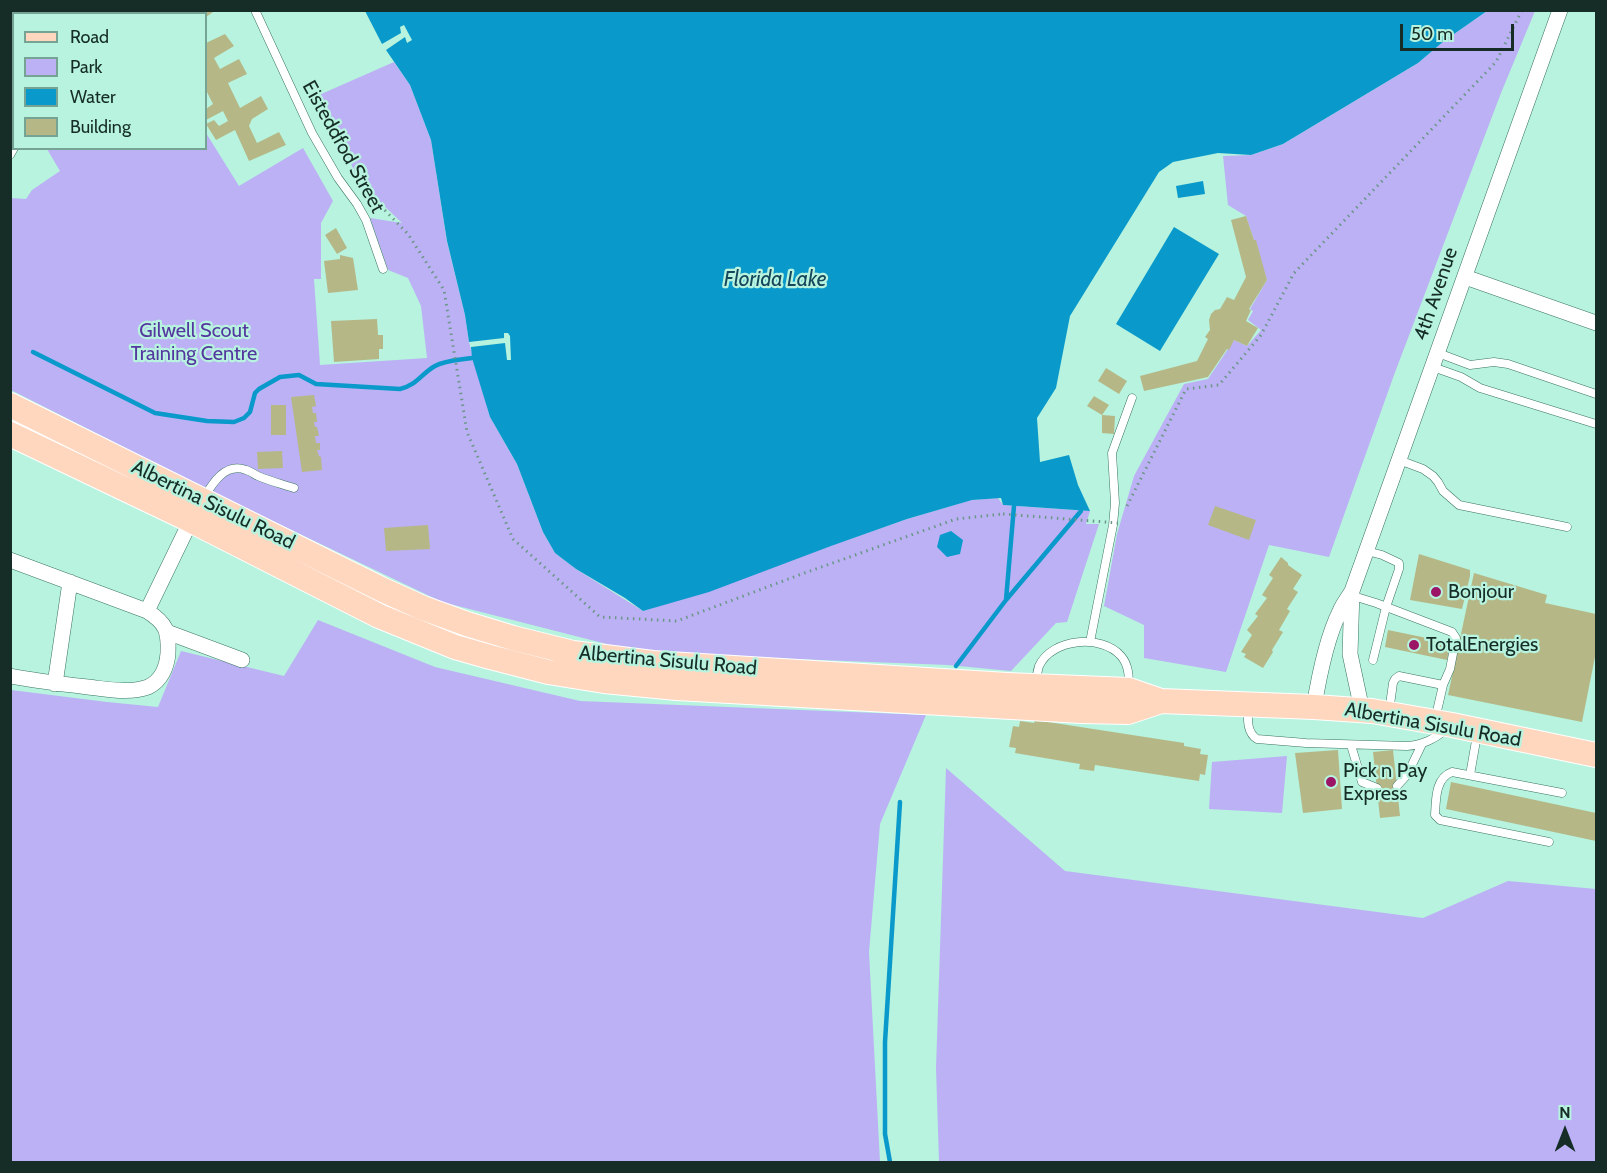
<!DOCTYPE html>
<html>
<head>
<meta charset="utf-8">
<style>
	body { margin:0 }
	#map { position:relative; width:1607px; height:1173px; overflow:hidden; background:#b7f3de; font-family:Cabin,sans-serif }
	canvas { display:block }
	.frame { position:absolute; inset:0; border:12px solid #152d26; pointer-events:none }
	.legend { position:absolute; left:12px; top:12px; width:195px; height:138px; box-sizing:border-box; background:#b7f3de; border:2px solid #76a494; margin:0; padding:8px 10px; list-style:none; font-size:18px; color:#152d26 }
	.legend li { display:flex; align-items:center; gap:12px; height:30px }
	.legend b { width:30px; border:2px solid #76a494 }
	.north { position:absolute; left:1535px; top:1101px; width:60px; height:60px; -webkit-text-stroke:4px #b7f3de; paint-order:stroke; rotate:0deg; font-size:16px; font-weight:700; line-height:24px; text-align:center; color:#152d26 }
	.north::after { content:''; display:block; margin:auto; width:21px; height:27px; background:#152d26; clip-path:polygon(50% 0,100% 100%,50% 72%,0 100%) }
	.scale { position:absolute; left:1400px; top:24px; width:114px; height:27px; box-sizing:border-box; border:3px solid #152d26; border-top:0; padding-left:8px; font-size:18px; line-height:21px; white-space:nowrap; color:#152d26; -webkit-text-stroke:4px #b7f3de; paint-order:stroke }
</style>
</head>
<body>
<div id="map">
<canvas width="1607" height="1173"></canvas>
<div class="frame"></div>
<ul class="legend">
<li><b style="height:8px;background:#ffd7bf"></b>Road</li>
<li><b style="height:16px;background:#bcb1f5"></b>Park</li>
<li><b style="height:16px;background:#0a99cb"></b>Water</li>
<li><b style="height:16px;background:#b5b886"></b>Building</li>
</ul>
<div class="north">N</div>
<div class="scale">50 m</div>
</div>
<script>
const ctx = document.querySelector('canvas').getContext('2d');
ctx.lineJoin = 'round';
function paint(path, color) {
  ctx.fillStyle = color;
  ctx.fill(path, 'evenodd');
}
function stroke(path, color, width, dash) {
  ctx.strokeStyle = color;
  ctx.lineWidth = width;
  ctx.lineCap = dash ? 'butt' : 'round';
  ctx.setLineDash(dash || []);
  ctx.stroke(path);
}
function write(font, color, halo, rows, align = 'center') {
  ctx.font = font + ' Cabin,sans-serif';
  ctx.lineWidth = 4.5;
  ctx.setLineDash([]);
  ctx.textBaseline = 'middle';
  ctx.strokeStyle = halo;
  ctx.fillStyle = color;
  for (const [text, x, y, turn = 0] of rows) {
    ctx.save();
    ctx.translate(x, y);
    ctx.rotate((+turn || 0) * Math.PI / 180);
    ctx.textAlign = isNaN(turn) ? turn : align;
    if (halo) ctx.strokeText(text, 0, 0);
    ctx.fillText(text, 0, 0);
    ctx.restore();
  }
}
paint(new Path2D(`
	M1487 11H1535L1501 93 1394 375 1329 557 1269 545 1226 672 1144 658V625L1104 606 1117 534 1134 476 1184 384 1208 379 1234 340 1247 346 1261 330 1248 320 1253 311 1250 309 1267 280 1246 216 1228 205 1223 156 1251 155 1283 144 1418 63 1444 41Z
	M394 62 410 85 431 140 447 242 465 315 469 342 490 417 517 464 543 532 555 553 576 569 643 611 907 519 971 500 998 498 1003 505 1090 511 1086 524H1099L1067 622 1056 623 1011 671 948 665 642 653 442 602 214 493 11 390 10 198 26 199 32 190 60 171 47 149 206 148V133L239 186 303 148 333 201 321 223V279H314L320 365 427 358 421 306 408 278 388 270 370 218 402 223 353 176 352 166 319 95Z
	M318 620 435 667 580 701 926 715 880 824 869 952 880 1162H11V690L107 702 158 707 181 651 284 676Z
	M1287 756 1282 813 1209 809 1212 762Z
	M946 768 1065 871 1423 918 1508 881 1596 889V1162H939L936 1068Z`), '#bcb1f5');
paint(new Path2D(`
	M365 11H1487L1444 41 1418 63 1283 144 1251 155 1218 153 1173 162 1159 172 1070 316 1056 388 1037 418 1040 462 1069 455 1078 485 1090 511 1003 505 1001 498 972 500 907 519 831 546 709 592 643 611 625 598 576 569 555 553 543 532 517 464 490 417 472 358 471 347 505 343 507 360H511L510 336 508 333H504V338L469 342 465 315 447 241 431 140 410 85 386 50 405 37 407 43 412 40 404 25 400 27 401 33 382 44Z
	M1203 181 1205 194 1178 198 1176 186Z
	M1174 227 1219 254 1160 351 1116 324Z
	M951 531 963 540 960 554 947 557 937 547 940 535Z`), '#0a99cb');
stroke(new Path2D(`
	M33 352 155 413 207 421 234 422 244 418 250 412 255 393 259 389 280 377 299 375 316 384 400 389C417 385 421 374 435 366 446 360 460 360 472 358
	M1006 600 1081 511
	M956 666 1006 600 1014 506
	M890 1162 885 1134V1042L900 802`), '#0a99cb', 4.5);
paint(new Path2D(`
	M186 10H216L206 17V14H181Z
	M225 34 234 46 214 58 220 69 239 59 247 74 228 83 240 108 261 96 268 109 252 119 249 126 257 143 279 132 286 145 249 161 235 130 216 140 206 124 214 120 219 126 228 121 223 111 206 120V109L213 104 206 90V43Z
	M1246 216 1254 240H1256L1267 280 1249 309 1251 310 1246 321 1258 328 1247 346 1234 340 1229 350 1227 349 1208 377 1144 391 1140 376 1197 361 1208 339 1205 337 1210 330 1209 320 1211 314 1215 310 1220 309 1227 297 1234 300 1246 277 1231 220Z
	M336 228 347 248 337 254 325 235Z
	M340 255 353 258 358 290 328 293 324 261 340 259Z
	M377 319 378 335H383V349H379V359L334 362 331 321Z
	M1106 368 1127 381 1119 394 1098 381Z
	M314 395 316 406 312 407 313 413H316L317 422H314L315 427H317L319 436H315L316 443H320V450H317L319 456 321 457 322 470 302 472 291 397Z
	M1094 396 1109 405 1102 415 1087 406Z
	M271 405H286V435H271Z
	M1102 415 1115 416 1114 434 1102 433Z
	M282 451 283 468 258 469 257 452Z
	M1215 506 1256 520 1249 540 1208 525Z
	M428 525 430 549 386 551 384 528Z
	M1419 554 1470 570V576L1462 609 1410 600Z
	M1281 557 1288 563V565L1302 575 1293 589 1298 592 1287 609 1290 611 1279 630 1283 632 1272 650 1273 652 1263 668 1244 657 1246 654 1241 652 1252 635 1247 630 1258 616 1255 614 1267 598 1262 595 1273 578 1269 575Z
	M1474 573 1547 595 1545 603 1596 614V652L1582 722 1448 695Z
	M1388 630 1451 643 1447 660 1385 647Z
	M1035 720 1184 743V746L1201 749 1200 754 1208 755 1205 775 1200 774 1199 781 1095 765 1094 771 1079 769 1080 764 1015 753 1016 748 1009 747 1013 726 1019 727 1020 721 1034 723Z
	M1338 750 1342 809 1303 813 1295 753Z
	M1393 750 1400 816 1380 818 1373 752Z
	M1451 782 1596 813V841L1446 809Z`), '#b5b886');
const service = new Path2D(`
	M255 10 312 133 338 178 357 204 366 220 383 269
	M82 14 84 10
	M10 155 14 148
	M1438 353 1470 365 1494 362 1508 364 1596 394
	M1433 367 1461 377 1480 388 1596 424
	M1399 460 1423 469 1433 476 1438 482 1443 491 1459 505 1567 527
	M203 499C212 484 225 462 246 470 250 471 254 474 258 476 269 481 282 484 294 488
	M1367 551 1382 555 1399 563V569L1386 607 1373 660
	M1350 595 1376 603 1452 632 1456 638 1450 669 1443 685 1435 720
	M1090 642 1113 525 1115 503 1112 453 1132 398
	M1036 685C1036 678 1037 672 1039 666 1052 638 1102 634 1121 656 1129 665 1129 677 1129 688
	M1248 706C1248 718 1246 732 1257 739L1306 743 1407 746C1423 745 1434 739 1447 729
	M1389 712 1393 683 1395 679 1399 676 1443 685
	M1351 745 1362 782 1377 788
	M1470 775 1477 735
	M1397 786 1407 775 1422 744
	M1549 842 1440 820 1435 815C1436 800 1435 778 1452 772L1562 793`);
const minor = new Path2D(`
	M1465 277 1596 323
	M10 560 147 611C166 623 169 631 168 653 167 667 161 681 148 687 129 694 107 689 88 687 62 684 36 681 10 676
	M1352 591 1350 654 1362 710
	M147 611 194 514
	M167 632 242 660
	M55 684 70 582
	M1314 707C1319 676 1326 639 1340 611 1343 604 1348 598 1352 591L1560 10`);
const primary = new Path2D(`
	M10 405 381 589 423 608 467 624 513 638 573 653 653 663 1007 685 1129 690 1161 701 1314 707 1372 711 1452 725 1596 755
	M10 434 190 520 379 616 455 647 490 657 548 672 604 681 677 688 1082 711 1128 712 1161 701`);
stroke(service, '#3a7462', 9);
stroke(minor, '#3a7462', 16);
stroke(primary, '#fff', 26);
stroke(new Path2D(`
	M359 185 368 193 408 234 444 290 467 432 513 539 600 617 677 621 799 575 956 519 1003 514
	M1127 506 1186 389 1219 385 1261 335 1294 273 1496 62 1522 10`), '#6b9788', 3, [1.5, 4.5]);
stroke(service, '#fff', 8);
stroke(minor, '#fff', 15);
stroke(primary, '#ffd7bf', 24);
stroke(new Path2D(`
	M1003 514 1118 523`), '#6b9788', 3, [1.5, 4.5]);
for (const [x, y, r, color] of [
	[1436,592,6,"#9c1465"],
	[1414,645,6,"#9c1465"],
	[1331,782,6,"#9c1465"]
]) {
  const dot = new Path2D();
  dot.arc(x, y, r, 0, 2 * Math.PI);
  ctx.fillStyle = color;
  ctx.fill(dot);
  stroke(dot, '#b7f3de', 2);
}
write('20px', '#152d26', '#b7f3de', [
	["Eisteddfod Street",343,147,61],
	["4th Avenue",1436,294,-71],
	["Albertina Sisulu Road",213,505,26],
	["Albertina Sisulu Road",668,661,5],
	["Albertina Sisulu Road",1433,725,10]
]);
write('20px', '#55389f', '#b7f3de', [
	["Gilwell Scout",194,331],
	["Training Centre",194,354]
]);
write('20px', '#152d26', '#b7f3de', [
	["Bonjour",1448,592],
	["TotalEnergies",1426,645],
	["Pick n Pay",1343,771],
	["Express",1343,794]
], 'left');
write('italic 21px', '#15465b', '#b7f3de', [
	["Florida Lake",775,280]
]);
</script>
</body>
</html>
